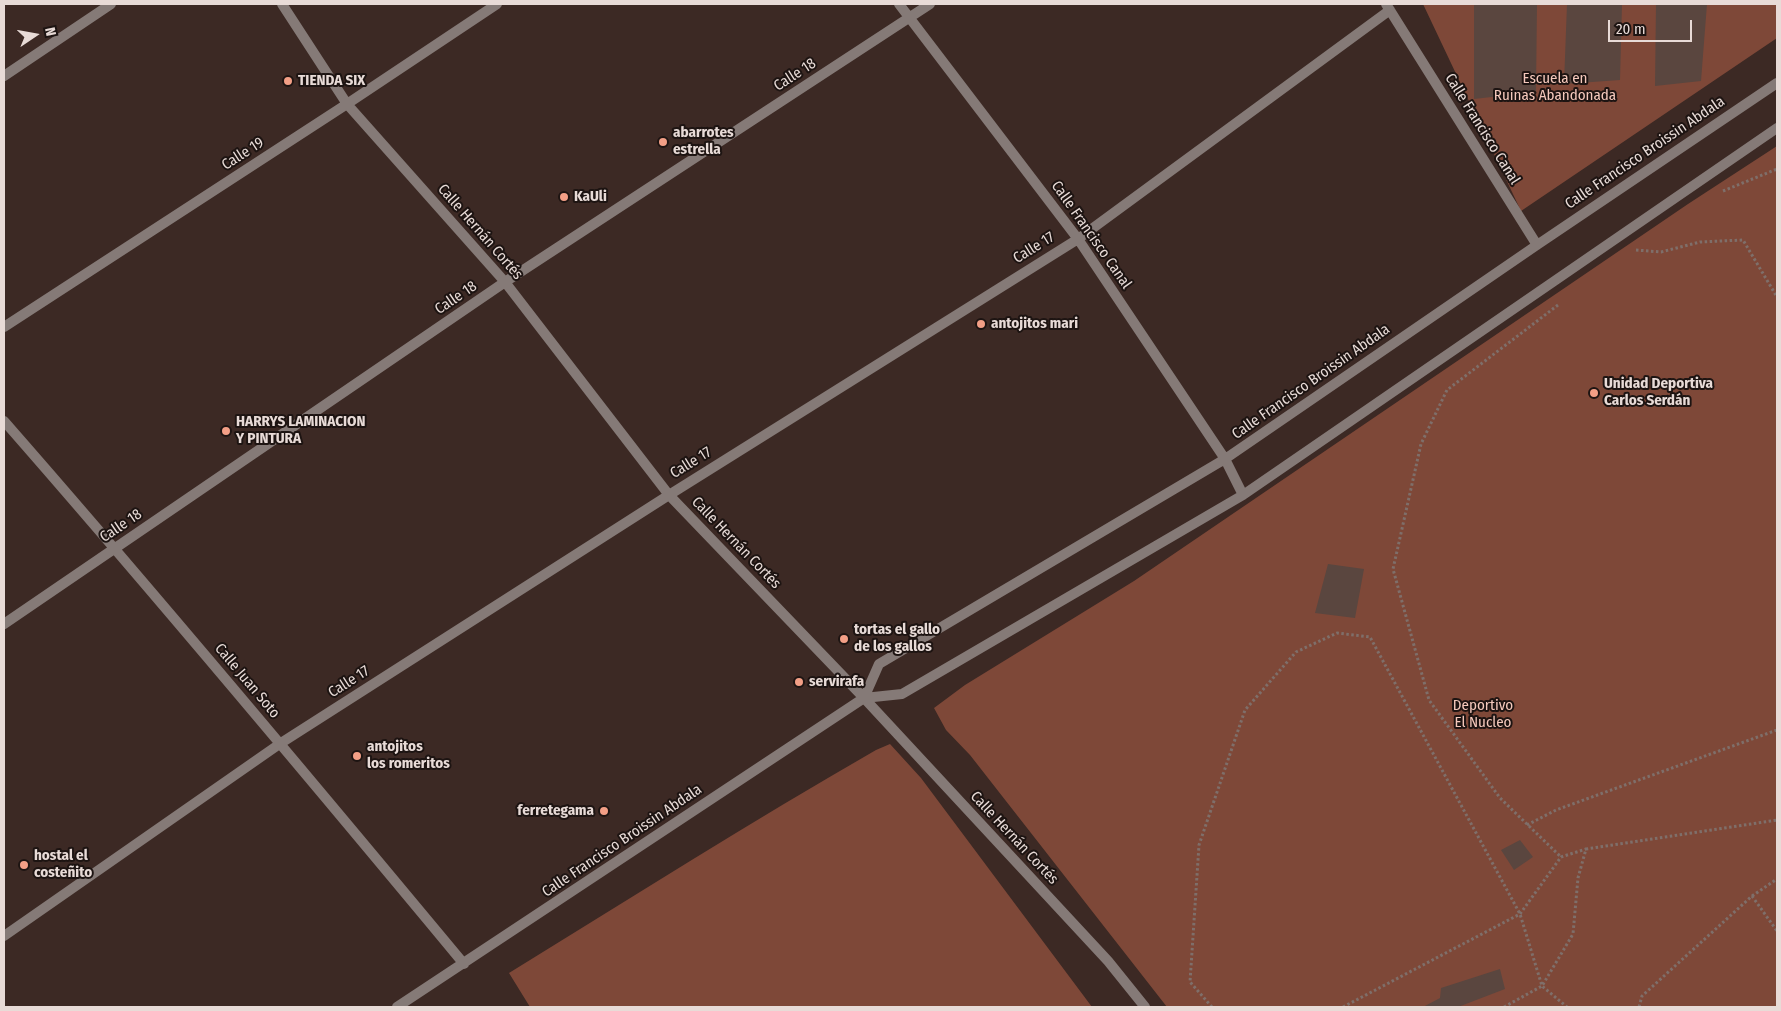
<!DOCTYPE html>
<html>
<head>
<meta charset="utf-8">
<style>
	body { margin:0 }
	#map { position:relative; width:1781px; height:1011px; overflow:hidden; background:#3c2924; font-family:"Fira Sans Condensed",sans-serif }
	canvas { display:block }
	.frame { position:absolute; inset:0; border:5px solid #e8dbd7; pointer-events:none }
	.north { position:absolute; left:10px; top:10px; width:50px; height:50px; -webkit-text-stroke:4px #1d1412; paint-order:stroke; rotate:78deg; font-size:14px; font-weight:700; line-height:20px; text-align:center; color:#e8dbd7 }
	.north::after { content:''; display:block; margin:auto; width:18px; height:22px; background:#e8dbd7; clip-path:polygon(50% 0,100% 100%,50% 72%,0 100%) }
	.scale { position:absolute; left:1608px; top:20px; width:84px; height:22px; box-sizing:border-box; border:2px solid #e8dbd7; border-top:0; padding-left:6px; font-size:15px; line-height:18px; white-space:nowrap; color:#e8dbd7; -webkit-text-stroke:4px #1d1412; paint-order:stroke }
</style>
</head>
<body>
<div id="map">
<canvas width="1781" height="1011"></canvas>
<div class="frame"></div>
<div class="north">N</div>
<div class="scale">20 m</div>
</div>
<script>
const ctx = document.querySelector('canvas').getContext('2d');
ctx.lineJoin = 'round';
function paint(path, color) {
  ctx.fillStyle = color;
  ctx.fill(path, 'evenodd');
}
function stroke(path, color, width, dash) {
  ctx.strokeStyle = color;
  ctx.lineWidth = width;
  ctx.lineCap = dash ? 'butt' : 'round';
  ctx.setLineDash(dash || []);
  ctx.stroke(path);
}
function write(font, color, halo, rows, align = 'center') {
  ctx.font = font + ' "Fira Sans Condensed",sans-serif';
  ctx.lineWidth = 4;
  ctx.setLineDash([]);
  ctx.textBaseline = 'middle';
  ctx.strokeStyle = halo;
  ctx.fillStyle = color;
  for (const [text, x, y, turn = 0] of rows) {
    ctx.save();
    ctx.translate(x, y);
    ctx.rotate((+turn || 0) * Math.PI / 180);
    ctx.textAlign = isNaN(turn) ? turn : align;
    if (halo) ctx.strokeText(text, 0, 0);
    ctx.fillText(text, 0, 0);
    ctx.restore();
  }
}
paint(new Path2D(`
	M1423 4H1777V38L1521 211Z
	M1777 146V1007H1167L970 755 946 730 934 708 965 685 1134 581 1688 204Z
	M890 744 921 778 1092 1007H530L509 973C631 898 752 821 876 750Z`), '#7e4838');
paint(new Path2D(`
	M1474 4H1537L1536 92 1474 99Z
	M1567 4H1622L1620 80 1564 84Z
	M1656 4H1707L1701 81 1655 86Z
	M1328 564 1364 569 1355 618 1315 613Z
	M1520 840 1533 857 1514 870 1501 850Z
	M1500 969 1505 989 1458 1007H1423L1440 998 1441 988Z`), '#5a463f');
stroke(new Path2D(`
	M1723 191 1777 169
	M1636 250 1661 252 1700 242 1743 240 1777 297
	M1558 305 1447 390 1421 444 1393 569 1429 700 1500 798 1561 857
	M1527 825 1556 810 1777 730
	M1752 896 1777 879
	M1212 1007 1190 982 1199 845 1245 710 1296 652 1337 633 1370 637 1520 914 1542 986 1567 1007
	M1343 1007 1520 914 1561 857 1586 849
	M1504 1007 1542 986 1573 934 1578 878 1586 849 1777 820
	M1639 1007 1642 996 1752 896 1777 931`), '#7f6f6a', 3, [2.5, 2.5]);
stroke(new Path2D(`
	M282 4 347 104 505 282 669 495 864 698 1108 961 1145 1007
	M899 4 1078 239 1225 459 1243 495
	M1386 4 1537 245
	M4 76 111 4
	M4 327 347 104 497 4
	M4 421C160 599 312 781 464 964
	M4 624 505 282 930 4
	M864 698 879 664 1225 459 1537 245 1777 83
	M4 936 281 743 669 495 1078 239 1390 10
	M397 1007 864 698 902 694 1243 495 1777 128`), '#857a77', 10);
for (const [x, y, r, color] of [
	[288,81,5,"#f39f86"],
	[663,142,5,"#f39f86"],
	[564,197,5,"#f39f86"],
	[981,324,5,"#f39f86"],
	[1594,393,5,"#f39f86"],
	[226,431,5,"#f39f86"],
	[844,639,5,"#f39f86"],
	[799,682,5,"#f39f86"],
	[357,756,5,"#f39f86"],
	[604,811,5,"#f39f86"],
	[24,865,5,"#f39f86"]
]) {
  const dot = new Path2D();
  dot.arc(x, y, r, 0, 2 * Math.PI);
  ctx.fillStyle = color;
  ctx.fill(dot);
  stroke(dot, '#1d1412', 2);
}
write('15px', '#e8dbd7', '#1d1412', [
	["Calle 18",795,75,-33],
	["Calle Francisco Canal",1482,129,58],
	["Calle Francisco Broissin Abdala",1645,153,-34],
	["Calle 19",243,154,-33],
	["Calle Hernán Cortés",480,232,49],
	["Calle Francisco Canal",1091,235,55],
	["Calle 17",1034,248,-32],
	["Calle 18",456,298,-34],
	["Calle Francisco Broissin Abdala",1311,382,-35],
	["Calle 17",691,463,-32],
	["Calle 18",121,526,-34],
	["Calle Hernán Cortés",736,543,46],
	["Calle Juan Soto",247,681,50],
	["Calle 17",349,682,-33],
	["Calle Hernán Cortés",1014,838,47],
	["Calle Francisco Broissin Abdala",622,841,-34]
]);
write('15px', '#f5c9bc', '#1d1412', [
	["Escuela en",1555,79],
	["Ruinas Abandonada",1555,96],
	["Deportivo",1483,706],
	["El Nucleo",1483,723]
]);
write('bold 15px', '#e8dbd7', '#1d1412', [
	["TIENDA SIX",298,81],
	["abarrotes",673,133],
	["estrella",673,150],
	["KaUli",574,197],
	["antojitos mari",991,324],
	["Unidad Deportiva",1604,384],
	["Carlos Serdán",1604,401],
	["HARRYS LAMINACION",236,422],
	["Y PINTURA",236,439],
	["tortas el gallo",854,630],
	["de los gallos",854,647],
	["servirafa",809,682],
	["antojitos",367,747],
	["los romeritos",367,764],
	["ferretegama",594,811,"right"],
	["hostal el",34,856],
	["costeñito",34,873]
], 'left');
</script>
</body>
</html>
